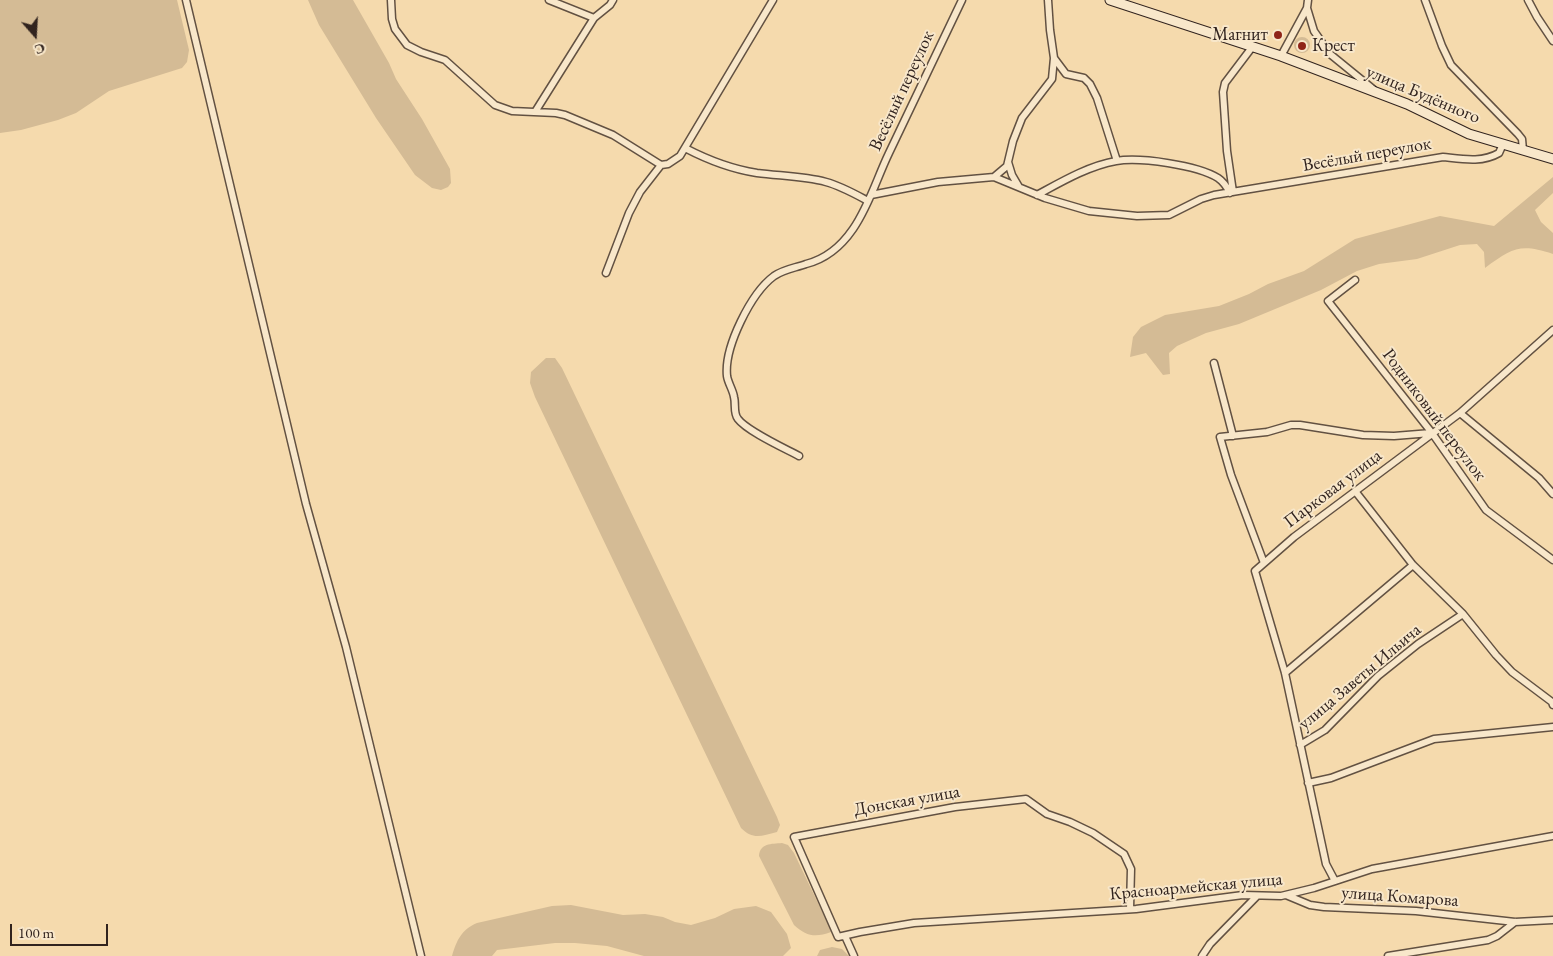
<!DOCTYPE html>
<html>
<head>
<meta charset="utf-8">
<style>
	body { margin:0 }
	#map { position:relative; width:1553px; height:956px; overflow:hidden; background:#f5daad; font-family:"EB Garamond",serif }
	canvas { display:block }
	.north { position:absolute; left:10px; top:10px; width:50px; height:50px; -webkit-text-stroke:4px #f8e7ca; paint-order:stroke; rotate:161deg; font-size:14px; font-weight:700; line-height:20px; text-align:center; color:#31231e }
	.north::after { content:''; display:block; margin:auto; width:18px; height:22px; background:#31231e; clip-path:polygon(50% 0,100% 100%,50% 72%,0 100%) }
	.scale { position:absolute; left:10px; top:924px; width:98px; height:22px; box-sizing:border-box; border:2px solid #31231e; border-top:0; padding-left:6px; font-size:15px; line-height:18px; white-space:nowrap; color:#31231e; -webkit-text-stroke:4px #f8e7ca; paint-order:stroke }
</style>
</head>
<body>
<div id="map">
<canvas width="1553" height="956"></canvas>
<div class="north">С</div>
<div class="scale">100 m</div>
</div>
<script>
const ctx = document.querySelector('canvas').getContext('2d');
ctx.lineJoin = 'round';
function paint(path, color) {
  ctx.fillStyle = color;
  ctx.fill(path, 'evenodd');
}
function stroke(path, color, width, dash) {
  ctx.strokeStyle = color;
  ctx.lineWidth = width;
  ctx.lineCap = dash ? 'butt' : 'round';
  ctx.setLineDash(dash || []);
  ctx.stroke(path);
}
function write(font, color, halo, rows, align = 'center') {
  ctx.font = font + ' "EB Garamond",serif';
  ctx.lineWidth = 4;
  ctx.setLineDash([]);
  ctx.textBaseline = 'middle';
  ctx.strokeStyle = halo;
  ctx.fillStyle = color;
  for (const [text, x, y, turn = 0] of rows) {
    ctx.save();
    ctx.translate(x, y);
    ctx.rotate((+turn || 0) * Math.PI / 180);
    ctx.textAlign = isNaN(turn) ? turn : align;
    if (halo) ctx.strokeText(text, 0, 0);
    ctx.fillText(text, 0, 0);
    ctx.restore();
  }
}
paint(new Path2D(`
	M0 0H177L189 50 187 62 182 68 109 91 76 113 58 120 21 130 0 133Z
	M308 0H353L389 63 396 79 422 119 450 169 451 183 448 187 441 190 432 188 415 175 376 118 319 25Z
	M1294 45a8 8 0 1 1 16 0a8 8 0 1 1-16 0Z
	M1553 177V193L1535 210 1541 222 1553 233V254C1520 243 1512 248 1485 268L1484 252 1477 244 1460 245 1417 259 1379 264 1357 271 1321 290 1239 324 1206 333 1177 346 1169 353 1170 374 1163 375 1146 353 1130 357 1133 337 1141 327 1165 315 1219 306 1249 294 1268 284 1304 271 1355 239 1440 216 1494 226Z
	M546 358H555L562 368 777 817 780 825 777 832C761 836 753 840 741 828L535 397 530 383 531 372Z
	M782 843 788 845 794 853 830 928 831 932C815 938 806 936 794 925L759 856C760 843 771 844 782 843Z
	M571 905 623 915 645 914 663 917 675 922 691 925 715 918 734 909 756 906 771 912 787 934 791 948 783 956H644L607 946 575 943H555L497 950 492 956H452C457 940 461 930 477 923L552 906Z
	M832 947 842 949 849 956H817L820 950Z`), '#d4bb95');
const minor = new Path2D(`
	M186 0 306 504 346 647 421 956
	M391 0 392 19 395 29 407 45 421 52 445 60 495 105 512 111 556 113 565 115 613 135 661 165
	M549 0 594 18
	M1425 0 1442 46 1451 65 1518 134 1522 139 1523 150
	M1528 0 1537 17 1553 41
	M1307 8 1314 31 1330 54 1373 89
	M1281 56 1307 8 1308 0
	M1054 58 1066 74 1084 78 1090 84 1097 98 1117 161
	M535 112 594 18 610 5 613 0
	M685 148C708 160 731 169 757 173 780 176 804 176 826 182 841 186 855 194 868 201
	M1008 162 1012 175 1019 187
	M994 177 1007 166 1013 141 1022 118 1052 79 1054 58 1050 30 1048 0
	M1233 192 1227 151 1223 92 1225 83 1253 46
	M871 195 938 182 994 177 1045 198 1089 211 1137 216 1169 215 1201 199 1214 195 1443 157C1462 159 1482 163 1499 153L1503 144
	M1037 195C1061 182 1088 166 1116 161 1140 157 1197 165 1218 178 1224 182 1227 187 1230 193
	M606 273 629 213 640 192 661 165 668 164 680 156 773 0
	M1355 280 1328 301 1432 433 1486 510 1553 560
	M1214 363 1233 436
	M1460 413 1539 478 1553 494
	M799 456C784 448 747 431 738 419 733 413 736 404 734 397 733 390 728 383 727 376 724 347 751 293 774 276 784 269 795 268 806 264 826 259 842 245 853 229 869 206 877 178 889 153 913 102 938 51 962 0
	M1355 491 1413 565 1463 614 1496 655 1512 672 1552 702 1553 705
	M1264 563 1231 475 1220 437 1267 432 1291 425H1300L1363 435 1394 436 1431 433
	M1285 673 1413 565
	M1300 745 1325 730 1378 676 1418 644 1463 614
	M1308 783 1331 778 1434 739 1553 727
	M1335 881 1326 864 1285 673 1255 571 1294 537 1460 413 1553 330
	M1286 895 1310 905 1324 907 1416 911 1515 922 1553 920
	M1130 909 1131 869 1124 854 1093 833 1070 822 1047 814 1026 799 955 807 794 837 838 937 860 932 914 923 1136 909 1243 895 1281 896 1314 888 1372 869 1553 836
	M845 936 854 956
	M1202 956 1210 944 1257 896
	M1388 956 1488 940 1497 936 1515 922`);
const secondary = new Path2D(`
	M1110 0 1281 56 1407 104 1469 134 1553 159`);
stroke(minor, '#625142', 9);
stroke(secondary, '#31231e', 11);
stroke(minor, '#f8e7ca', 6);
stroke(secondary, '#f8e7ca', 9);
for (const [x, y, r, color] of [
	[1278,35,5,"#8f2418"],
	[1302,46,5,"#8f2418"]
]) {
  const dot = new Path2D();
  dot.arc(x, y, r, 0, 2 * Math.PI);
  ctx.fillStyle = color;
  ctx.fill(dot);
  stroke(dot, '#f8e7ca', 2);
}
write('18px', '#31231e', '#f8e7ca', [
	["Магнит",1268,35],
	["Крест",1312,46,"left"]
], 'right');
write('18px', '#31231e', '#f8e7ca', [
	["Весёлый переулок",902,91,-65],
	["улица Будённого",1423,95,23],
	["Весёлый переулок",1367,155,-10],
	["Родниковый переулок",1434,415,53],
	["Парковая улица",1333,489,-37],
	["улица Заветы Ильича",1360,677,-40],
	["Донская улица",907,801,-10],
	["Красноармейская улица",1196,887,-5],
	["улица Комарова",1400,897,4]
]);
</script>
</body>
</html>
